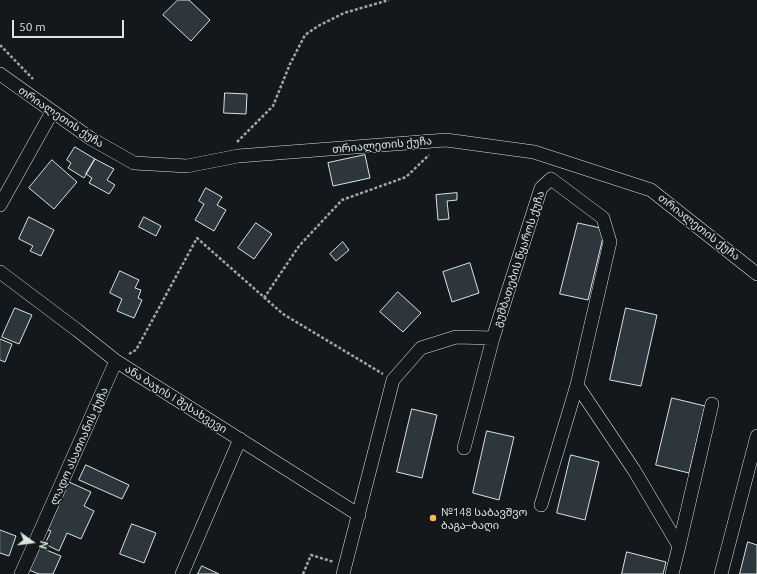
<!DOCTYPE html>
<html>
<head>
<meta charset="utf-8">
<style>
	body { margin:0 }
	#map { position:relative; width:757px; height:574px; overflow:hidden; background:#14181c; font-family:Ubuntu,sans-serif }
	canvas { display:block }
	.north { position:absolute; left:12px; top:522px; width:40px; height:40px; -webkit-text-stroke:3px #14181c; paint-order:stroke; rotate:104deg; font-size:11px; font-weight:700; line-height:16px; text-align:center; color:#d8e6dc }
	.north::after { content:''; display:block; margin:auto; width:14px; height:18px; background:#d8e6dc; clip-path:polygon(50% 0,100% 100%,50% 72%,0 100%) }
	.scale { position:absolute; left:12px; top:20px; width:112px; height:18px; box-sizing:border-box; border:2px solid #d8e6dc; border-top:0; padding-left:5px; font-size:12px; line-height:14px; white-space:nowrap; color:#d8e6dc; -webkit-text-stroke:3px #14181c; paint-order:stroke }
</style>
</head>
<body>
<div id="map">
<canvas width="757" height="574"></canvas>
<div class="north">N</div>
<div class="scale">50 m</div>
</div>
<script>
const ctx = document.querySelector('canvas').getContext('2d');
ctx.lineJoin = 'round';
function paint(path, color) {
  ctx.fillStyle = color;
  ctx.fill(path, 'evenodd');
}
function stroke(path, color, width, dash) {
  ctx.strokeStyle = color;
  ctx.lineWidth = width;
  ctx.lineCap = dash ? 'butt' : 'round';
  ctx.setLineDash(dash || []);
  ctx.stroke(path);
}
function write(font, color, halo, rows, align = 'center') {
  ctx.font = font + ' Ubuntu,"Noto Sans Georgian",sans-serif';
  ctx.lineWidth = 3;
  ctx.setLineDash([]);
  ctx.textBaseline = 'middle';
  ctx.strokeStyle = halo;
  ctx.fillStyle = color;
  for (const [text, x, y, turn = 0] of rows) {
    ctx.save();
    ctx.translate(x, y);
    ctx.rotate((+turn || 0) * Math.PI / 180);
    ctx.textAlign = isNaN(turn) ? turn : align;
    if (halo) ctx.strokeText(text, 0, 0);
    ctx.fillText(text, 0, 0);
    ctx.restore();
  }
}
const building = new Path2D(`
	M178 0H189L210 20 191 41 163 15Z
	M225 93 247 94 246 114 224 113Z
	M75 147 95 159 84 178 68 168 71 163 67 160Z
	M365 155 370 178 333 186 328 163Z
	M95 159 114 169 107 180 115 185 109 194 89 183 92 178 86 174Z
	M52 160 77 182 54 209 29 188Z
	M206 188 222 197 217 205 226 210 214 231 195 220 204 204 199 201Z
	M457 193V200L447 201 449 219 438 220 436 195Z
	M29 217 54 230 41 256 30 251 33 246 19 239Z
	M144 217 161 226 156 236 139 227Z
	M256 223 272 234 254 259 238 248Z
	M578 223 605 229 588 300 560 294Z
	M343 242 349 250 336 261 330 254Z
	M470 263 479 293 452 302 443 272Z
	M120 271 139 280 135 288 141 290 138 298 142 300 134 318 117 311 122 299 110 293Z
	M398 292 421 313 403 332 380 312Z
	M15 308 32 315 19 344 2 337Z
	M626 308 657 315 641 386 610 380Z
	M0 339 12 344 5 362 0 360Z
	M672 398 705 406 689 473 656 465Z
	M412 409 437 415 422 478 397 472Z
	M487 431 514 437 499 500 473 493Z
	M571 455 599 462 585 520 557 513Z
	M86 465 129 485 122 499 79 480Z
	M69 482 91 492 84 506 94 511 81 539 67 533 59 551 45 544 51 531 48 530Z
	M132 524 156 533 144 563 120 554Z
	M0 530 16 536 9 556 0 553Z
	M748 542 757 545V574H740Z
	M39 547 61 556 53 574H39L29 570Z
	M627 552 666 562 663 574H622Z
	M202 566 219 574H198Z`);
paint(building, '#2c363c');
stroke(building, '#d8e6dc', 1);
const minor = new Path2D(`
	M0 74 90 138 134 163 187 166 238 156 446 140 534 152 651 190 757 274
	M0 205 52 112
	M0 272 77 330 116 361 359 515
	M464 448 493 338 541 188 551 179 603 218 610 242 577 385 634 470 679 546 672 574
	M541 505 577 385
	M679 546 712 404
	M21 574 116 361
	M182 574 240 439
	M343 574 393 380 421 348 456 337 493 338
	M721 574 757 436`);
stroke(minor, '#d8e6dc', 14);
stroke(new Path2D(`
	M0 45 33 79
	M237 142 273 106 290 64 305 35 318 26 344 13 389 0
	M264 298 299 246 342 200 406 177 429 155
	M129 354 136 350 197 238 283 314 383 374
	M303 574 311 555 334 562`), '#9da8a2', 2.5, [3, 2]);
stroke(minor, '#14181c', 13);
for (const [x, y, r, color] of [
	[433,518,4,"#ffb74d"]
]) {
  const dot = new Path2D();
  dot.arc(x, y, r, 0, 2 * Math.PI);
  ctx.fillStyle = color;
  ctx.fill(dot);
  stroke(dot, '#14181c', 1.5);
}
write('11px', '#d8e6dc', '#14181c', [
	["თრიალეთის ქუჩა",61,117,34],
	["თრიალეთის ქუჩა",382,145,-5],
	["თრიალეთის ქუჩა",699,227,38],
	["გუმბათების წყაროს ქუჩა",519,259,-72],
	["ანა ბაჯის I შესახვევი",176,399,32],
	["ლადო ასათიანის ქუჩა",79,446,-66]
]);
write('11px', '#d8e6dc', '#14181c', [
	["№148 საბავშვო",441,512],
	["ბაგა–ბაღი",441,525]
], 'left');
</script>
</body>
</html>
